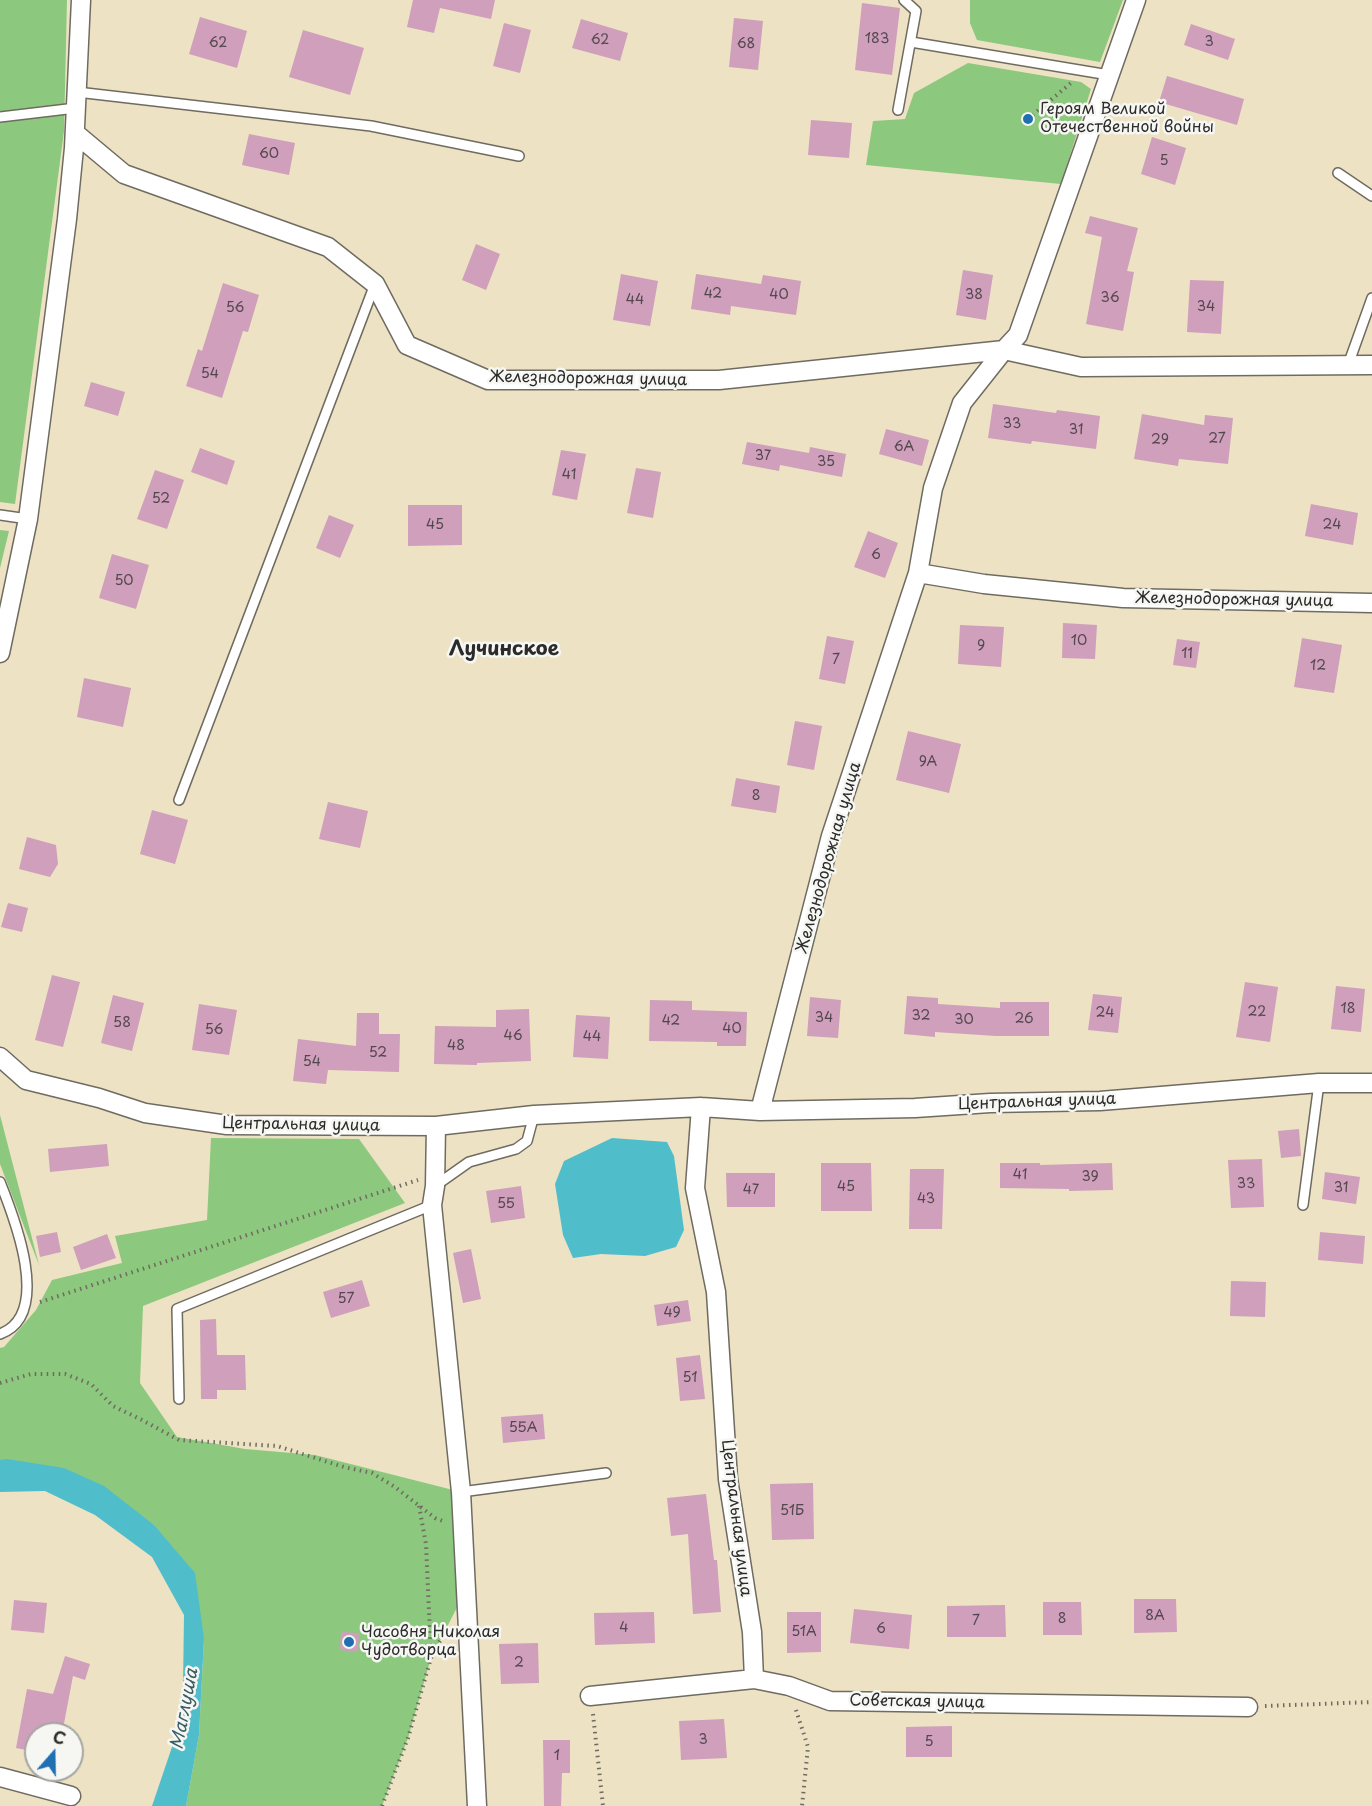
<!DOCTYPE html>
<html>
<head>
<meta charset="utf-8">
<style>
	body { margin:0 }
	#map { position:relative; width:1372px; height:1806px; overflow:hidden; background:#ede2c4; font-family:"Playpen Sans",sans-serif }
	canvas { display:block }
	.north { position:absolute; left:24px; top:1722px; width:60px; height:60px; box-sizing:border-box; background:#f6f6f2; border:2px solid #a5a5a2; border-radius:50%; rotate:20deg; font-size:16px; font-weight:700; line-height:24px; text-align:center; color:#2b2b2b }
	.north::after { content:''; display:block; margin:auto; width:21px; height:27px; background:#1f6fb2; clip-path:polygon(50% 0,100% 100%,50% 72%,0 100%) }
</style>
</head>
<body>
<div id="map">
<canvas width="1372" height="1806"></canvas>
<div class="north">С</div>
</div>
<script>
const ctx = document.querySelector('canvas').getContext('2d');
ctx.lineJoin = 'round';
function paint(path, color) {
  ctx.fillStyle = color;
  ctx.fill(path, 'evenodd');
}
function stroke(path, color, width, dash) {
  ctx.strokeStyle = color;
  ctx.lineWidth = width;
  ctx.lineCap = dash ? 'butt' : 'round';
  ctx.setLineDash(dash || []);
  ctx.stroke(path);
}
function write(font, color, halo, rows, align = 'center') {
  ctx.font = font + ' "Playpen Sans",sans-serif';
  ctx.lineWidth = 5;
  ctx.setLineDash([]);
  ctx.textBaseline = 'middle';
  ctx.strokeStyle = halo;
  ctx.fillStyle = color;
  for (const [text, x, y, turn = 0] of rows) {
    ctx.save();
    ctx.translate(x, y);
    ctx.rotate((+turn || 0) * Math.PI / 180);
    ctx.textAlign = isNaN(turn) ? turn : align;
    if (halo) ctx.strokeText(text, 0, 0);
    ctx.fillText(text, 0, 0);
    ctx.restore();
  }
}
paint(new Path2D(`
	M0 0H67L64 131 15 504 0 502Z
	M970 0H1123L1100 62 977 40 970 23Z
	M968 63 1081 82 1091 89 1061 184 866 165 873 121 905 119 914 93Z
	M0 530 9 531 0 568Z
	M0 1115 39 1265 0 1164Z
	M211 1138 359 1139 405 1203 143 1306 140 1383 177 1437 245 1449 315 1455 461 1492 466 1590 431 1658 408 1738 382 1806H186L199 1735 204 1639 154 1525 0 1460V1348L4 1347 36 1310 52 1280 122 1263 115 1236 207 1220Z`), '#8cc87d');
paint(new Path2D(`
	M612 1138 667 1142 674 1156 684 1230 676 1247 645 1256 601 1254 573 1258 563 1235 555 1184 564 1161Z
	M7 1459 64 1468 104 1486 154 1525 195 1573 204 1639 199 1735 186 1806H152L173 1744 183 1686 184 1615 152 1557 95 1515 45 1491 0 1492V1460Z`), '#50bdcb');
paint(new Path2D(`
	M413 0H495L491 19 440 8 434 33 407 27Z
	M862 3 900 8 892 75 855 70Z
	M200 17 247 31 237 68 189 54Z
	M734 18 763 21 758 70 729 67Z
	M581 19 628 33 620 61 572 48Z
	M504 23 531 30 520 73 493 66Z
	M1191 24 1235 39 1228 60 1184 45Z
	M303 30 364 48 350 95 289 77Z
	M1167 76 1244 99 1237 125 1159 102Z
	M811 120 852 123 849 158 808 155Z
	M249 134 295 143 289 175 242 165Z
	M1152 137 1186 148 1175 185 1141 174Z
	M1090 216 1138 228 1127 271 1134 272 1123 331 1086 324 1102 237 1085 233Z
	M476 244 500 254 486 290 462 280Z
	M963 270 993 275 986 320 956 315Z
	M621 274 658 281 650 326 613 320Z
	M696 274 761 284 763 275 801 281 796 315 731 306 730 315 691 309Z
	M1190 280 1224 281 1221 334 1187 332Z
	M223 283 259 295 248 332 243 331 222 398 186 386 198 349 202 351Z
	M91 382 125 392 118 416 84 406Z
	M993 404 1056 413 1057 410 1100 416 1096 449 1032 441 1031 444 988 438Z
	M1142 414 1204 425 1205 415 1233 418 1228 464 1179 459 1178 466 1134 459Z
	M886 429 929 440 922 466 879 454Z
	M747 442 809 453 810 447 846 454 842 477 780 465 779 471 742 464Z
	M200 448 235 461 227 485 191 472Z
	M561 450 586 454 577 500 552 495Z
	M636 468 661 472 653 518 627 513Z
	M155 470 184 480 167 529 137 519Z
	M1311 504 1358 513 1353 545 1305 536Z
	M408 505H462V545L408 546Z
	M329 515 354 525 340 558 316 548Z
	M868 531 898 543 885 578 854 567Z
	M112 554 149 565 136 609 99 598Z
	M1063 623 1097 625 1095 659 1062 658Z
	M960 625 1004 627 1001 667 958 664Z
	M827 636 854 641 845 684 819 679Z
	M1302 638 1342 645 1334 693 1294 687Z
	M1177 639 1200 642 1196 668 1173 665Z
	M84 678 131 688 123 727 77 717Z
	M795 721 822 726 814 770 787 765Z
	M908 731 961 744 949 793 896 780Z
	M736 778 780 786 776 813 731 806Z
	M328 802 368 811 360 848 319 839Z
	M152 810 188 820 175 864 140 854Z
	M27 837 56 845 58 864 50 877 19 869Z
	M8 903 28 908 22 932 1 927Z
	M52 975 80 982 63 1047 35 1040Z
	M1245 982 1278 987 1270 1042 1236 1037Z
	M1336 986 1365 989 1361 1032 1331 1029Z
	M1093 994 1122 997 1118 1033 1088 1030Z
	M113 995 144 1003 132 1051 101 1043Z
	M907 996 938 998V1004L1000 1008V1002H1049V1036H996L935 1032V1037L904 1034Z
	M810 997 841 1000 838 1038 807 1036Z
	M650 1000 692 1001V1010L747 1012 746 1046H717V1042L649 1041Z
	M199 1004 237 1010 229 1055 192 1050Z
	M529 1009 531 1061 477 1063V1065L434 1064 435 1026 496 1027V1010Z
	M357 1013H379V1034H400L399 1072 328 1070 326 1084 293 1081 298 1039 356 1046Z
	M576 1015 610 1017 608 1059 573 1057Z
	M1299 1129 1301 1156 1281 1158 1278 1131Z
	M107 1144 109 1166 50 1172 48 1149Z
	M1262 1159 1264 1207 1231 1208 1228 1160Z
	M821 1163H871L872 1211H821Z
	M1000 1163H1040V1165L1112 1163 1113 1190 1069 1191V1189L1000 1188Z
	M910 1169H944L942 1229H909Z
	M1325 1172 1360 1177 1356 1204 1322 1199Z
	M726 1173H775V1207H727Z
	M521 1186 525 1218 491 1223 486 1191Z
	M57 1232 61 1252 40 1257 36 1236Z
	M1320 1232 1365 1236 1363 1264 1318 1260Z
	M107 1234 116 1258 81 1270 73 1247Z
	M471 1249 481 1299 463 1303 453 1253Z
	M362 1280 370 1306 331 1318 323 1292Z
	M1231 1281 1266 1282 1265 1317 1230 1316Z
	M688 1300 691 1321 657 1326 654 1305Z
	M216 1319 217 1355H245L246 1390H217V1399H201L200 1320Z
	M700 1355 705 1399 680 1401 676 1358Z
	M543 1414 545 1439 503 1443 501 1417Z
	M813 1483 814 1539 772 1540 770 1484Z
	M706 1494 714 1560H717L721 1612 693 1614 688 1534 671 1536 667 1498Z
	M1134 1599H1176L1177 1632 1134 1633Z
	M14 1600 47 1603 44 1633 11 1630Z
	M1043 1602H1081L1082 1635H1043Z
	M1005 1605 1006 1637H947V1606Z
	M854 1609 912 1615 909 1649 850 1643Z
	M654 1612 655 1643 595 1645 594 1613Z
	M787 1612H821V1652L787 1653Z
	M341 1632 359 1633 358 1652 340 1650Z
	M538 1643 539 1683 501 1684 499 1644Z
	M65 1656 90 1664 85 1680 73 1676 62 1734H36V1752L16 1748 27 1689 53 1694Z
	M724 1719 727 1758 681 1760 679 1721Z
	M952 1726V1757H906V1727Z
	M543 1740H570V1773H562L561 1806H544Z`), '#cf9fbb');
const lane = new Path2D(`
	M911 42 1109 75
	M77 92 371 126 519 156
	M898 110 916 11 904 0
	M0 117 76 108
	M1338 173 1372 196
	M1348 365 1372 298
	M0 515 28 519
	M179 800 375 284
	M0 1182C14 1217 53 1315 0 1334
	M435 1186 469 1162 516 1149 527 1141 534 1115
	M1303 1205 1319 1083
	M179 1399 177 1309 432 1205
	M461 1492 606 1473`);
const street = new Path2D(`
	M75 133 124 174 328 247 375 284 407 345 488 380H719L1004 350 1081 367 1372 365
	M918 573 984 584 1123 598 1372 603
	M0 653 28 519 67 219 74 148 81 0
	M0 1057 26 1080 99 1098 145 1113 227 1125 436 1126 534 1115 701 1107 760 1111 915 1108 990 1103 1100 1101 1319 1083H1372
	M701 1107 695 1188 716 1292 728 1479 752 1632 754 1679
	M760 1111 831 836 918 573 933 488 962 403 1004 350 1018 335 1136 0
	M436 1126 435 1186 432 1205 461 1492 477 1806
	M590 1696 754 1679 789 1686 830 1701 1248 1707
	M0 1777 71 1796`);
stroke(lane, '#6f6b61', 12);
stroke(street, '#6f6b61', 21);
stroke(new Path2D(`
	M1028 119 1071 83
	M40 1302 418 1180
	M0 1383 31 1374H65L91 1384 113 1406 142 1420 179 1440 277 1446 344 1467 372 1473 395 1487 435 1518 445 1522
	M419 1506 426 1544 431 1657
	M1265 1706 1372 1702
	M796 1710 808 1747 802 1806
	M593 1714 603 1806
	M382 1806 408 1738 431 1658 447 1627`), '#6f6b61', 4, [1.5, 4.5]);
stroke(lane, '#fff', 9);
stroke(street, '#fff', 18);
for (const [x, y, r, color] of [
	[1028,119,6,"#1f6fb2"],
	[349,1642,6,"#1f6fb2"]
]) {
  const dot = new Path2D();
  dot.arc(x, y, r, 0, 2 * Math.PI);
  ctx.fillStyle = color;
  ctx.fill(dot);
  stroke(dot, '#f6f6f2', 2);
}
write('14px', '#54484f', null, [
	["183",877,39],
	["62",600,40],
	["3",1209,42],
	["62",218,43],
	["68",746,44],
	["60",269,154],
	["5",1164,161],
	["42",713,294],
	["40",779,295],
	["38",974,295],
	["36",1110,298],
	["44",635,300],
	["34",1206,307],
	["56",235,308],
	["54",210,374],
	["33",1012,424],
	["31",1076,430],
	["27",1217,439],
	["29",1160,440],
	["6А",904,447],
	["37",763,456],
	["35",826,462],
	["41",569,475],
	["52",161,499],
	["45",435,525],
	["24",1332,525],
	["6",876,555],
	["50",124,581],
	["10",1079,641],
	["9",981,646],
	["11",1187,654],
	["7",836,660],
	["12",1318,666],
	["9А",928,762],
	["8",756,796],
	["18",1348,1009],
	["22",1257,1012],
	["24",1105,1013],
	["32",921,1016],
	["34",824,1018],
	["26",1024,1019],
	["30",964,1020],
	["42",671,1021],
	["58",122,1023],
	["40",732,1029],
	["56",214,1030],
	["46",513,1036],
	["44",592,1037],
	["48",456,1046],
	["52",378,1053],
	["54",312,1062],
	["41",1020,1175],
	["39",1090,1177],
	["33",1246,1184],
	["45",846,1187],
	["31",1341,1188],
	["47",751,1190],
	["43",926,1199],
	["55",506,1204],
	["57",346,1299],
	["49",672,1313],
	["51",690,1378],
	["55А",523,1428],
	["51Б",792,1511],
	["8А",1155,1616],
	["8",1062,1619],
	["7",976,1621],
	["4",624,1628],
	["6",881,1629],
	["51А",804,1632],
	["2",519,1663],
	["3",703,1740],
	["5",929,1742],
	["1",557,1756]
]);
write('16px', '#2b2b2b', '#f6f6f2', [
	["Героям Великой",1040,110],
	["Отечественной войны",1040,128],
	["Часовня Николая",361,1633],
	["Чудотворца",361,1651]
], 'left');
write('16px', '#2b2b2b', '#f6f6f2', [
	["Железнодорожная улица",588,379,1],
	["Железнодорожная улица",1234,600,1],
	["Железнодорожная улица",829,858,-74],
	["Центральная улица",1037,1102,-2],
	["Центральная улица",301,1125,1],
	["Центральная улица",736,1518,83],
	["Советская улица",917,1702,1]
]);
write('italic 18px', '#385e63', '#f6f6f2', [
	["Маглуша",185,1709,-79]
]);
write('bold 20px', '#2b2b2b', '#f6f6f2', [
	["Лучинское",504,649]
]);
</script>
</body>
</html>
